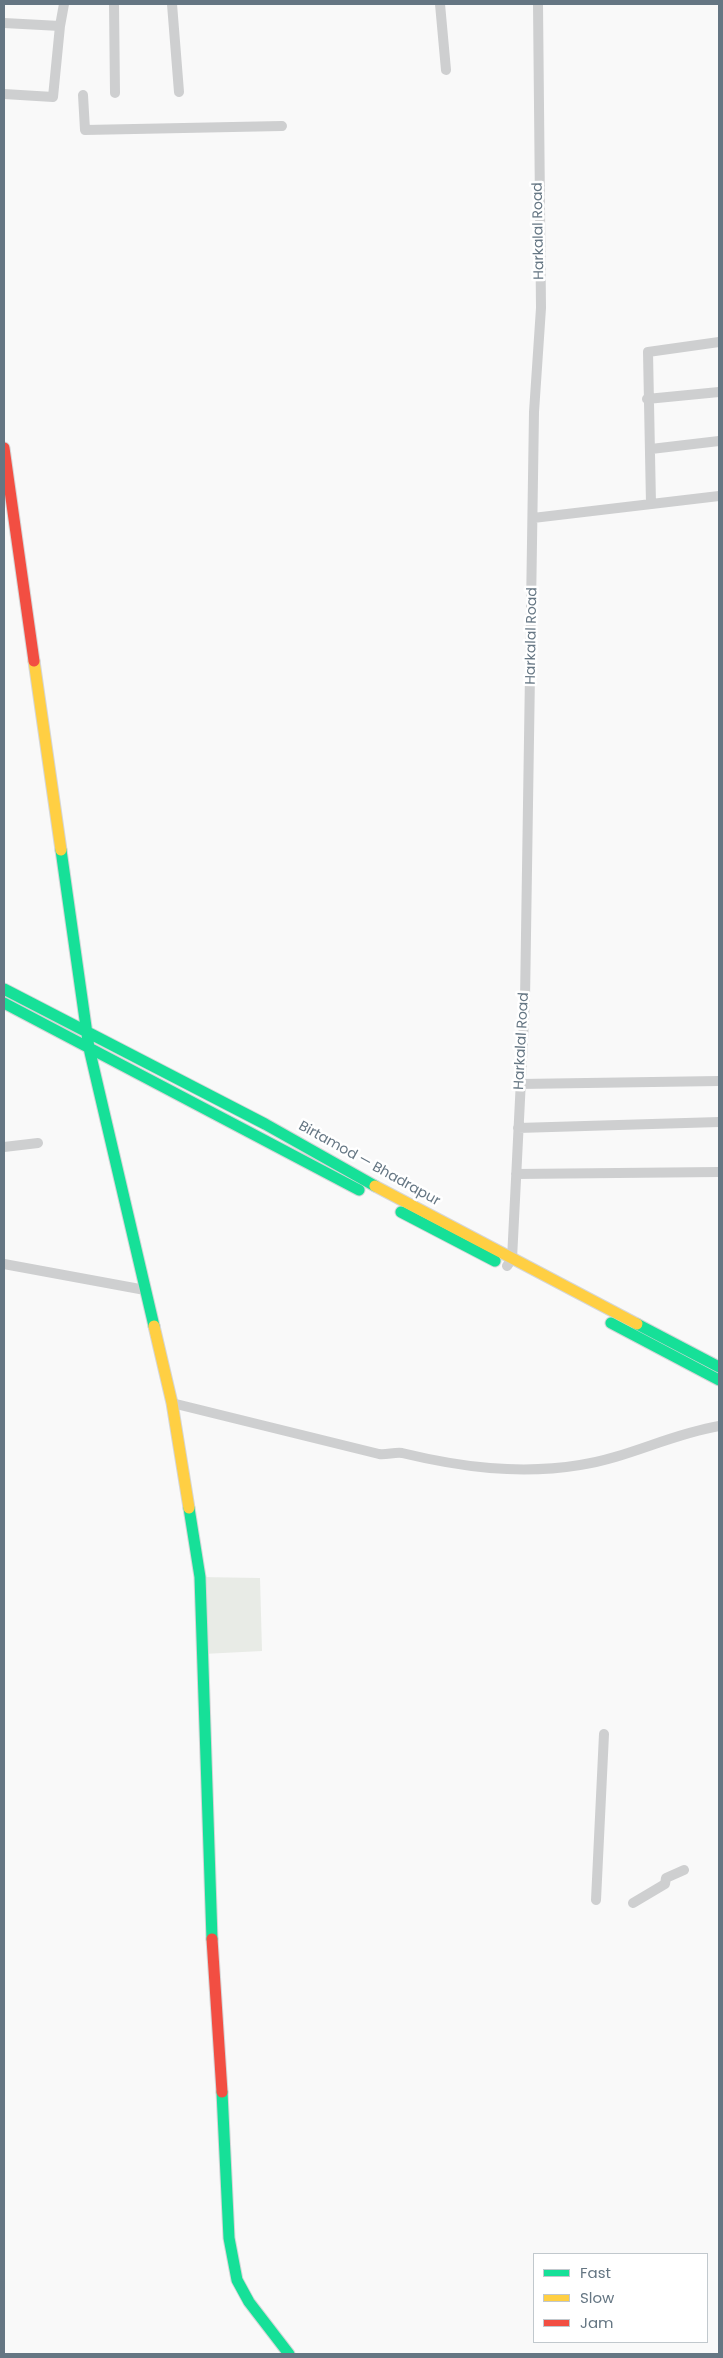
<!DOCTYPE html>
<html>
<head>
<meta charset="utf-8">
<style>
	body { margin:0 }
	#map { position:relative; width:723px; height:2358px; overflow:hidden; background:#f9f9f9; font-family:Poppins,sans-serif }
	canvas { display:block }
	.frame { position:absolute; inset:0; border:5px solid #657683; pointer-events:none }
	.legend { position:absolute; left:533px; top:2253px; width:175px; height:90px; box-sizing:border-box; background:#fff; border:1px solid #c1c8cd; margin:0; padding:6px 9px; list-style:none; font-size:15px; color:#657683 }
	.legend li { display:flex; align-items:center; gap:10px; height:25px }
	.legend b { width:25px; border:1px solid #c1c8cd }
</style>
</head>
<body>
<div id="map">
<canvas width="723" height="2358"></canvas>
<div class="frame"></div>
<ul class="legend">
<li><b style="height:6px;background:#16e098"></b>Fast</li>
<li><b style="height:6px;background:#ffcf43"></b>Slow</li>
<li><b style="height:6px;background:#f24e42"></b>Jam</li>
</ul>
</div>
<script>
const ctx = document.querySelector('canvas').getContext('2d');
ctx.lineJoin = 'round';
function paint(path, color) {
  ctx.fillStyle = color;
  ctx.fill(path, 'evenodd');
}
function stroke(path, color, width, dash) {
  ctx.strokeStyle = color;
  ctx.lineWidth = width;
  ctx.lineCap = dash ? 'butt' : 'round';
  ctx.setLineDash(dash || []);
  ctx.stroke(path);
}
function write(font, color, halo, rows, align = 'center') {
  ctx.font = font + ' Poppins,sans-serif';
  ctx.lineWidth = 5;
  ctx.setLineDash([]);
  ctx.textBaseline = 'middle';
  ctx.strokeStyle = halo;
  ctx.fillStyle = color;
  for (const [text, x, y, turn = 0] of rows) {
    ctx.save();
    ctx.translate(x, y);
    ctx.rotate((+turn || 0) * Math.PI / 180);
    ctx.textAlign = isNaN(turn) ? turn : align;
    if (halo) ctx.strokeText(text, 0, 0);
    ctx.fillText(text, 0, 0);
    ctx.restore();
  }
}
paint(new Path2D(`
	M200 1577 260 1578 262 1651 203 1654Z`), '#e8ebe6');
const fast = new Path2D(`
	M61 850 89 1048 154 1326
	M4 989 265 1124 375 1186
	M4 1003 359 1190
	M401 1212 495 1261
	M611 1323 719 1380
	M637 1324 719 1367
	M189 1508 200 1577 212 1939
	M222 2092 229 2238 237 2280 249 2302 289 2354`);
const slow = new Path2D(`
	M34 661 61 850
	M375 1186 637 1324
	M154 1326 172 1403 189 1508`);
const jam = new Path2D(`
	M4 448 34 661
	M212 1939 222 2092`);
stroke(fast, '#d5d6d7', 13);
stroke(slow, '#d5d6d7', 13);
stroke(jam, '#d5d6d7', 13);
stroke(new Path2D(`
	M114 4 115 93
	M172 4 179 92
	M440 4 446 70
	M4 23 60 26 53 97 4 94
	M60 26 64 4
	M83 95 85 130 282 126
	M647 399 719 392
	M651 449 719 441
	M651 504 648 352 719 342
	M533 518 719 496
	M520 1084 719 1081
	M518 1128 719 1122
	M4 1147 38 1143
	M516 1174 719 1172
	M4 1264 145 1290
	M507 1266 512 1259 525 1000 534 412 541 308 538 4
	M172 1403 379 1454C386 1455 395 1452 402 1453 460 1467 519 1475 580 1465 627 1458 671 1434 719 1426
	M596 1900 604 1734
	M633 1903 665 1884 666 1878 684 1870`), '#cecfd0', 10);
stroke(fast, '#16e098', 11);
stroke(slow, '#ffcf43', 11);
stroke(jam, '#f24e42', 11);
write('14px', '#657683', '#fff', [
	["Harkalal Road",539,231,-91],
	["Harkalal Road",532,636,-89],
	["Harkalal Road",522,1041,-87],
	["Birtamod — Bhadrapur",369,1164,29]
]);
</script>
</body>
</html>
